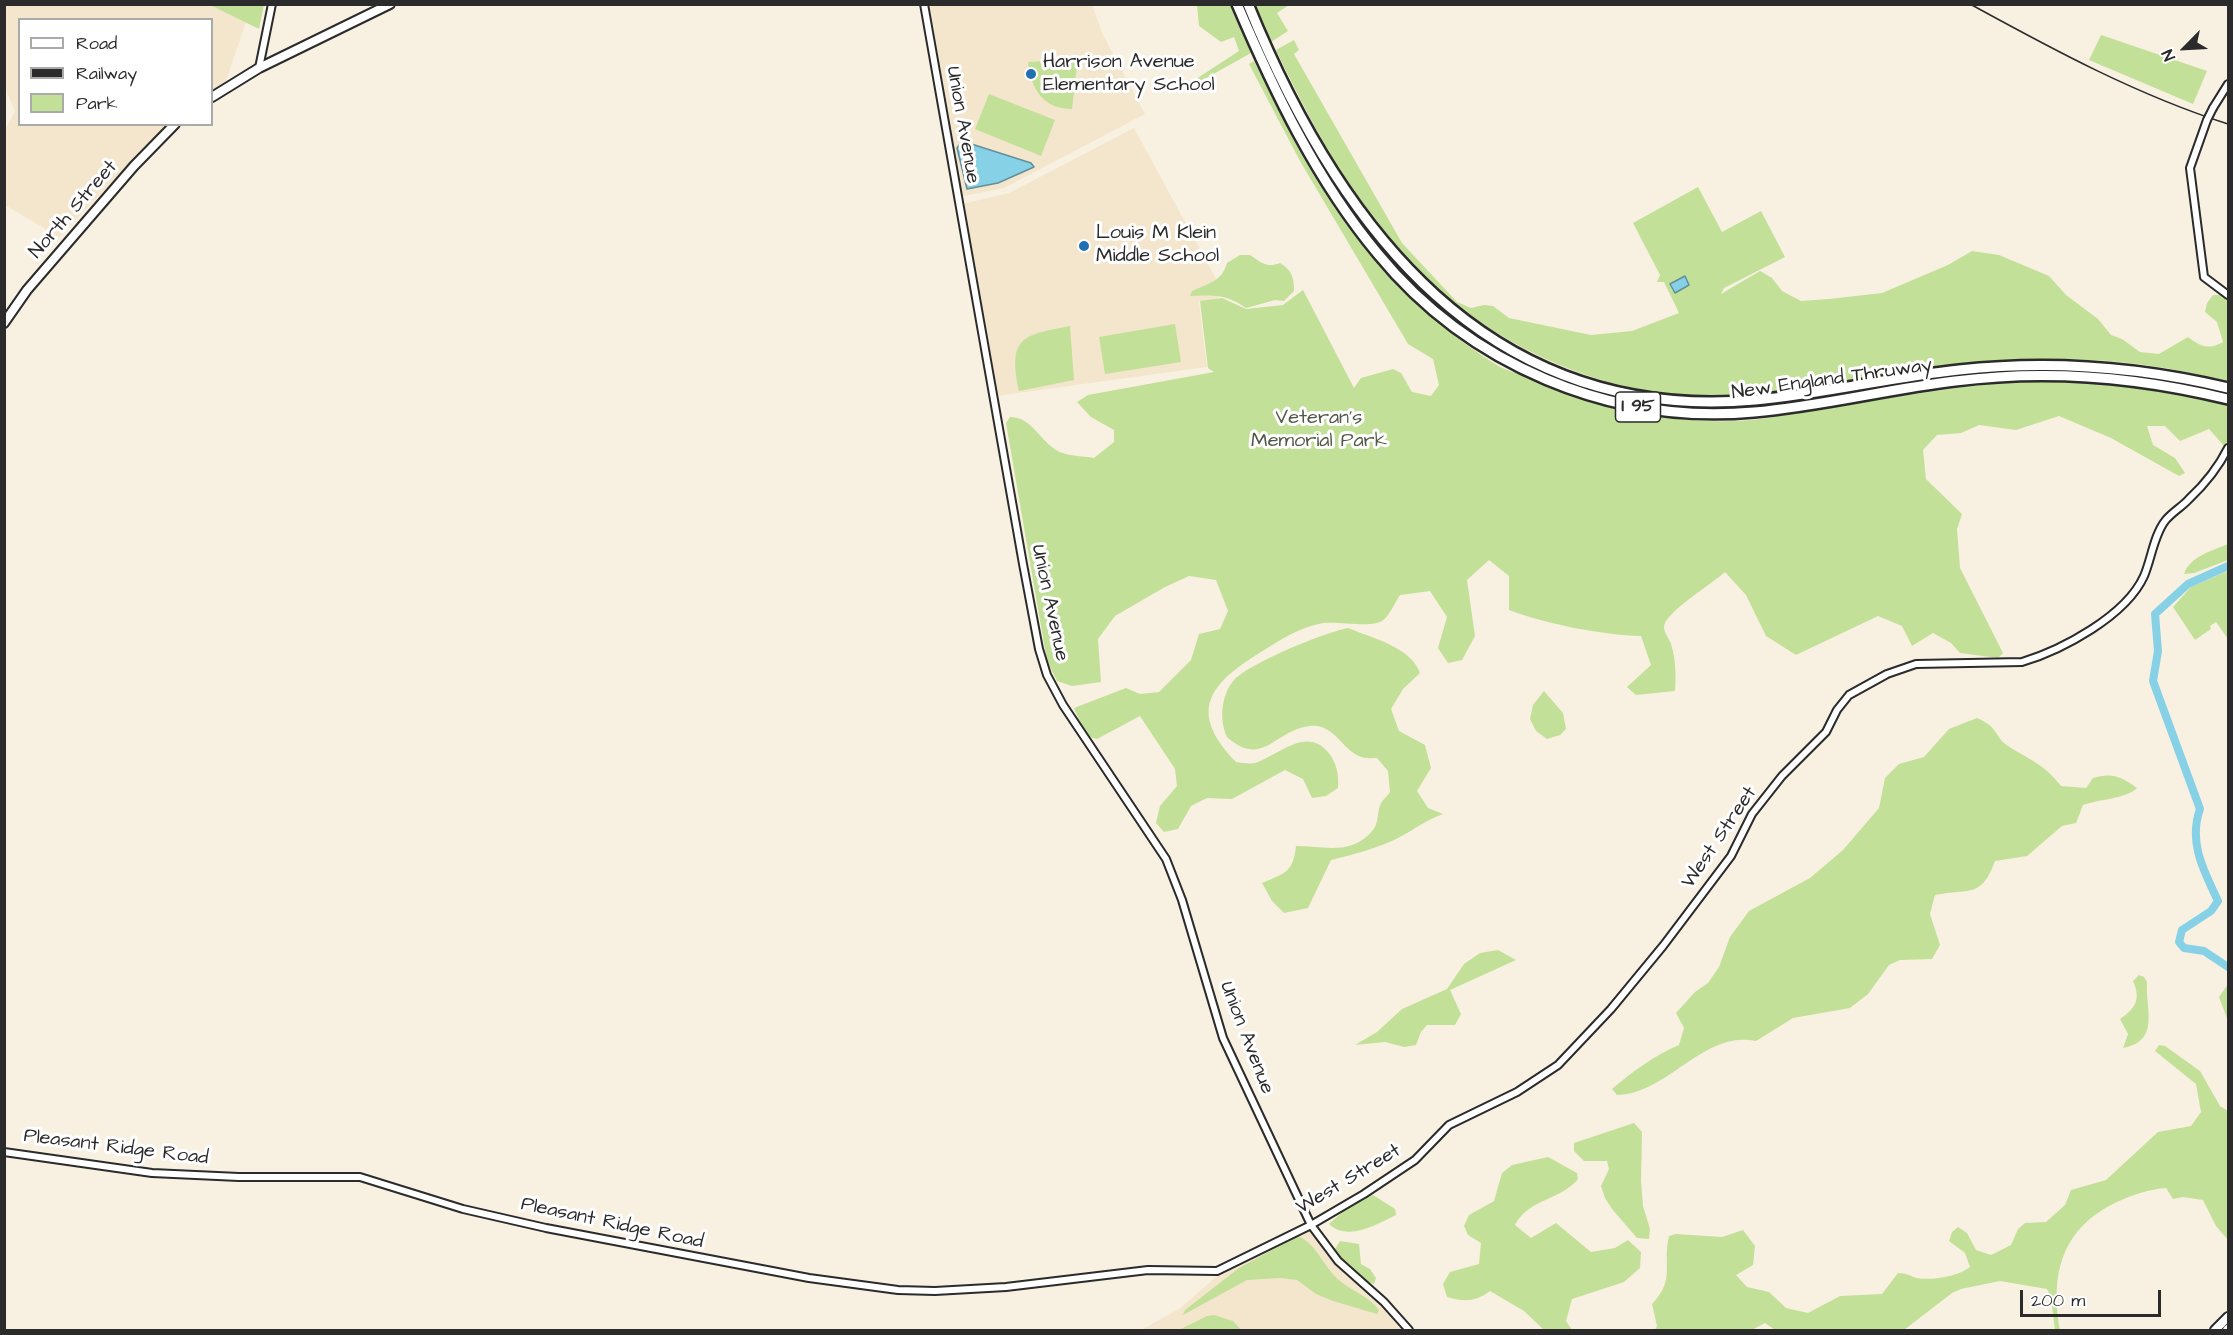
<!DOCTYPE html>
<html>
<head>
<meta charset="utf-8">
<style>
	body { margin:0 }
	#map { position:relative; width:2233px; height:1335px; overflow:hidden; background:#f8f0e1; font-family:"Architects Daughter",sans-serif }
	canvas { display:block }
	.frame { position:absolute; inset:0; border:6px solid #2b2b2b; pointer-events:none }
	.legend { position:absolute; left:18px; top:18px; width:195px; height:108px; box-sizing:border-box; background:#fff; border:2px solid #aaa; margin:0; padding:8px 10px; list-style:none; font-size:18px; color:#2b2b2b }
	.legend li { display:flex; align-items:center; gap:12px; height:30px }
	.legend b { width:30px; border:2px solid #aaa }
	.north { position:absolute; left:2155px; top:18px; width:60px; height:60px; -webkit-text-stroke:4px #fff; paint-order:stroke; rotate:246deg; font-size:16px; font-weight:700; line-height:24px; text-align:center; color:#2b2b2b }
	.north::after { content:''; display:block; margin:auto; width:21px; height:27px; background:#2b2b2b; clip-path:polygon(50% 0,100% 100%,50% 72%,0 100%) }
	.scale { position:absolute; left:2020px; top:1290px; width:141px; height:27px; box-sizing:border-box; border:3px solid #2b2b2b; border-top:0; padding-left:8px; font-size:18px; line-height:21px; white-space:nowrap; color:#2b2b2b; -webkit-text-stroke:4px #fff; paint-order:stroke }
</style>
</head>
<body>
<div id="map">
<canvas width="2233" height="1335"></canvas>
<div class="frame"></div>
<ul class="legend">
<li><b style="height:8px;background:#fff"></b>Road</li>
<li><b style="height:8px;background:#2b2b2b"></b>Railway</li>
<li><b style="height:16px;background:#c3e098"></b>Park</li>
</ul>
<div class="north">N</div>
<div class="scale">200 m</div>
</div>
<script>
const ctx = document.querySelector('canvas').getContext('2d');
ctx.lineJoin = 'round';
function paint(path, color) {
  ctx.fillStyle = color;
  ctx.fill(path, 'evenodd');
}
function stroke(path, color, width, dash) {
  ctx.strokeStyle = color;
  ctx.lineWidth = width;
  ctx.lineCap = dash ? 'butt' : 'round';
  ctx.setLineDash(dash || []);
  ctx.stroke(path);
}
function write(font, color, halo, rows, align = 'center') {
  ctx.font = font + ' "Architects Daughter",sans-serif';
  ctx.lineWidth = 6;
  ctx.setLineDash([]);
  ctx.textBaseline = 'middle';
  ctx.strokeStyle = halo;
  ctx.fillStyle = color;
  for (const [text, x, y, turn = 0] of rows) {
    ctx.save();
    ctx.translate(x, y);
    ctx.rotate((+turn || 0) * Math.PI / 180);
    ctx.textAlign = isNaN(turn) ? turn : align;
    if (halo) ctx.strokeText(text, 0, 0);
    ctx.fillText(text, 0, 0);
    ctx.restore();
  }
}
paint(new Path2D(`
	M5 5H210L246 22 225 84 212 93V20H20V124L167 125 59 237 5 205V130L15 111 5 88Z
	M926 5H1092L1103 35 1145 114 1004 188 959 197Z
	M1134 128 1221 288 1218 298 1199 302 1207 367 996 396 962 204 1009 193Z
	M1310 1229 1325 1253 1344 1274 1376 1299 1403 1330H1141L1179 1309 1223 1271 1295 1233Z`), '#f3e6cc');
paint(new Path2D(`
	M210 5H264L259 29Z
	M1197 5H1230L1251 53 1199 82 1196 79 1239 51 1234 37 1221 42 1199 26Z
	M1255 5H1289L1277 13 1288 31 1271 42Z
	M2101 35 2207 71 2193 104 2089 60Z
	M1294 40 1299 50 1294 54 1402 243 1457 302 1471 308 1484 305 1493 306 1509 318 1591 335 1632 331 1679 313 1664 282H1657L1660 275 1633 223 1698 187 1722 232 1761 211 1785 257 1724 288 1721 294 1760 271 1772 278 1782 291 1801 301 1829 299 1882 293 1948 265 1972 251 1999 255 2049 276 2066 295 2098 319 2111 335 2122 339 2140 352 2159 354 2188 337C2201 347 2209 350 2223 342L2217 322 2205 312 2207 303 2213 295H2221L2228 300V383C2205 377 2181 370 2158 367 2071 353 1982 360 1896 373 1834 382 1770 398 1707 397 1603 394 1506 351 1429 282 1413 267 1395 251 1382 233 1340 177 1306 113 1276 50Z
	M1074 59 1077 65 1072 109C1043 109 1031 89 1028 62Z
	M1254 61C1286 127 1322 197 1369 253 1405 297 1450 336 1497 365 1504 370 1515 372 1524 376 1594 409 1674 426 1752 420 1772 418 1793 413 1814 410 1859 402 1904 395 1950 389 2041 375 2140 380 2228 405V441L2224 446 2209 429 2180 441 2165 426H2147L2153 445 2175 458 2185 473 2179 476 2111 438 2059 416 2016 430 1979 425 1961 433 1937 435 1923 450 1926 479 1962 514 1957 529 1960 568 2003 653 1998 658 1960 653 1951 643 1933 633 1912 646 1902 626 1878 616 1796 655 1766 636 1746 595 1725 572C1712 584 1664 613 1664 627 1664 633 1669 638 1671 644 1676 659 1676 676 1675 691L1636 695 1627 687 1651 665 1641 636C1603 635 1545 624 1509 610V576L1489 560 1467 580 1475 636 1462 660 1448 663 1438 648 1447 617 1430 591 1400 595C1395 602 1389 617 1382 621 1371 628 1339 621 1323 623 1300 627 1280 640 1261 652 1209 684 1187 711 1236 762 1242 763 1250 764 1255 763 1279 755 1306 726 1328 752 1337 763 1339 775 1338 788L1326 796 1312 798 1303 779 1285 770 1232 799 1207 798 1191 806 1178 829 1164 832 1156 823 1160 806 1177 786 1175 769 1140 716 1097 739 1086 736 1074 708 1126 688 1140 694 1159 692 1191 660 1199 634 1220 629 1228 611 1216 580 1189 576 1165 587 1115 616 1098 639 1101 682 1072 686 1057 681 1047 661 1006 423 1010 417C1031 417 1039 439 1056 450 1065 456 1083 456 1094 458L1114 442V430L1091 417 1077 402 1088 395 1214 372 1208 368 1200 301 1222 298 1246 309 1283 305 1303 290 1354 388 1361 378 1393 369 1401 373 1412 392 1431 396 1439 385 1433 359 1408 344 1300 161 1249 64Z
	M989 94 1055 120 1041 156 975 129Z
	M1240 255H1250C1262 263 1266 268 1280 263 1292 270 1294 278 1294 291L1284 301 1275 300 1246 308C1227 294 1212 295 1190 296L1192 291C1207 284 1222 282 1227 263Z
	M1175 324 1181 362 1105 374 1099 337Z
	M1070 326 1074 380 1019 391C1008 338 1021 335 1070 326Z
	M2228 544V560L2194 573 2184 574C2190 556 2212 551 2228 544Z
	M2228 571V639L2216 622 2210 626 2211 629 2195 640 2173 607 2191 587Z
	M1348 628C1372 638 1411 647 1420 673L1403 689 1391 709 1399 731 1425 745 1431 768 1417 791 1428 808 1443 814C1426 820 1415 829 1400 837 1378 848 1355 854 1331 860L1308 908 1284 913 1272 901 1262 883C1285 873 1293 873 1296 846 1325 846 1352 856 1373 830 1379 823 1377 811 1381 803 1383 800 1387 796 1390 792L1388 771 1377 758C1372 758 1364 759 1359 756 1341 748 1333 723 1310 726 1274 730 1263 769 1227 737 1219 720 1221 695 1234 680 1250 663 1323 633 1348 628Z
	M1544 691 1563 713 1566 729 1560 735 1547 739 1536 731 1530 719 1533 705Z
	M1977 718C2000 728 1994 737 2008 746 2031 761 2043 763 2061 786L2086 788 2093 778C2112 772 2122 777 2137 788 2125 799 2100 799 2083 805L2076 823 2062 826 2027 856 1995 861C1981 899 1970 888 1935 895L1930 914 1940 945 1932 959 1900 960 1889 965 1868 994 1850 1008 1793 1018 1756 1041C1703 1030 1668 1094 1617 1095L1612 1089C1632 1072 1655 1055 1679 1045L1684 1028 1676 1013 1695 992 1708 983 1719 967 1730 937 1749 911 1810 878 1843 850 1879 808 1885 778 1899 764 1924 757 1949 729Z
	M1498 950 1516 960 1450 990 1461 1014 1455 1025H1427L1421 1032 1416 1045 1404 1047 1385 1042 1355 1045 1377 1032 1402 1009 1447 989 1464 964 1480 953Z
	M2139 975 2144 977 2147 982C2145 1008 2161 1041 2123 1048L2128 1034 2120 1019C2136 1008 2141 999 2133 981Z
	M2228 984V1021L2219 997Z
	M2159 1045 2165 1046 2200 1071 2220 1106 2228 1111V1240L2216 1226 2203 1200 2183 1197 2173 1199 2166 1188C2150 1189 2132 1195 2117 1202 2062 1228 2050 1273 2060 1330H2055L2051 1298 2047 1289 2000 1281 1961 1289 1952 1293 1904 1330H1775L1765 1323 1752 1330H1655L1657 1326 1652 1304C1676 1279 1662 1265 1669 1236L1676 1234 1722 1237 1743 1230 1755 1246 1753 1265 1736 1275 1747 1287 1769 1292 1786 1308 1808 1313 1840 1296 1882 1294 1898 1273C1906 1273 1910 1276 1917 1278 1931 1281 1959 1276 1970 1267L1965 1253 1949 1241 1952 1232 1958 1227 1967 1233 1976 1250 1991 1255 2011 1245 2018 1229 2025 1223 2046 1222 2065 1205 2071 1190 2106 1180 2158 1132 2191 1126 2201 1112 2196 1084 2155 1051Z
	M1634 1123 1642 1132 1641 1181 1643 1206 1650 1229 1649 1239 1637 1238 1612 1209 1605 1198 1601 1186 1609 1169 1607 1161H1584L1574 1151V1143Z
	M1548 1157 1577 1173 1578 1179C1561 1200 1528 1199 1515 1225L1531 1238 1556 1223 1591 1252 1615 1248 1628 1240 1641 1252 1640 1268 1624 1282 1572 1299 1566 1321 1572 1330H1544L1524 1311 1490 1291C1476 1302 1463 1302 1447 1297L1443 1284 1450 1272 1479 1264 1481 1243 1468 1235 1464 1226 1469 1215 1494 1201 1502 1173 1512 1165Z
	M1373 1195 1395 1209 1396 1215C1377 1224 1348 1242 1329 1224L1347 1208Z
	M1298 1236C1317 1244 1324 1268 1340 1281 1352 1291 1370 1297 1379 1310L1377 1314 1333 1301 1316 1294 1297 1280 1280 1278 1247 1280 1183 1315 1185 1310 1239 1268Z
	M1340 1241 1359 1244 1361 1264 1370 1269 1376 1278 1374 1284C1359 1279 1343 1263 1335 1249Z
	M1214 1315 1233 1321 1241 1330H1179L1207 1316Z`), '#c3e098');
const water = new Path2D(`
	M962 141 1031 163 1034 167 998 183 967 189 957 148Z
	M1685 276 1689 285 1675 293 1670 284Z`);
paint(water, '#87d1e7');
stroke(water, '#628f9c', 1.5);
stroke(new Path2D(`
	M2228 566 2188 584 2155 614 2158 651 2153 681 2200 809C2188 843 2204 871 2218 901L2211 911 2182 930 2179 942 2184 948 2204 951 2228 967`), '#87d1e7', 8);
const minor = new Path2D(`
	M924 4 1023 564 1039 649 1047 675 1063 705 1166 859 1182 900 1223 1038 1311 1225 1338 1261 1384 1302 1409 1330
	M259 68 272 4
	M2213 108 2228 84
	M2207 120 2190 168 2204 277 2228 295
	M4 1152 152 1173 239 1177H360L463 1209 546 1228 809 1278 898 1290 935 1291 1006 1287 1148 1270 1217 1271 1311 1225 1364 1194 1415 1160 1449 1125 1517 1092 1558 1065 1611 1009 1663 946 1731 856 1752 814 1782 776 1826 732 1837 710 1849 695 1887 674 1916 664 2022 662C2062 650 2126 616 2144 576 2151 560 2154 535 2165 521 2172 512 2182 507 2189 499 2204 485 2219 466 2228 448`);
const major = new Path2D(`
	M212 97 259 68 390 4
	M4 323 27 290 134 166 175 124
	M2215 1330 2228 1317
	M2227 1330 2228 1329`);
const highway = new Path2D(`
	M1237 4C1274 91 1317 181 1378 254 1469 365 1611 425 1754 412 1822 406 1888 389 1955 381 2047 369 2139 377 2228 399
	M1248 4C1339 228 1488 424 1755 400 1824 394 1891 377 1959 370 2050 360 2140 367 2228 388`);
stroke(minor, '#2b2b2b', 10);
stroke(major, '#2b2b2b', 12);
stroke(highway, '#2b2b2b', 14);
stroke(minor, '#fff', 6);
stroke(major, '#fff', 8);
stroke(highway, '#fff', 9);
stroke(new Path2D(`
	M1970 4C2054 50 2137 95 2228 124`), '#2b2b2b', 1.5);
const minorBridge = new Path2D(`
	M2207 120 2213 108`);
stroke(minorBridge, '#2b2b2b', 10, []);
stroke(minorBridge, '#fff', 6);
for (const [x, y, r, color] of [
	[1031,74,6,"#1f6fb2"],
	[1084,246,6,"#1f6fb2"]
]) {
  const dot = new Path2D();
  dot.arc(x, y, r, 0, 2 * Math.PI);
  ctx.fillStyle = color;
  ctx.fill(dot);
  stroke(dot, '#fff', 2);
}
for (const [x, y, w] of [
	[1638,407,45]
]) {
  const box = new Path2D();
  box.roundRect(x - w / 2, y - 15, w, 30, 4.5);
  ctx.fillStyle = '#fff';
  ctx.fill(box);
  stroke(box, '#2b2b2b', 1.5);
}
write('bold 18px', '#2b2b2b', null, [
	["I 95",1638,407]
]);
write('20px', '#2b2b2b', '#fff', [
	["Harrison Avenue",1043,63],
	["Elementary School",1043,86],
	["Louis M Klein",1096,234],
	["Middle School",1096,257]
], 'left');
write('20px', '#2b2b2b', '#fff', [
	["Union Avenue",962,125,80],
	["North Street",74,210,-49],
	["New England Thruway",1832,380,-8],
	["Union Avenue",1049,603,78],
	["West Street",1720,838,-56],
	["Union Avenue",1246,1038,69],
	["Pleasant Ridge Road",116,1148,7],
	["West Street",1349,1180,-31],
	["Pleasant Ridge Road",612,1224,12]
]);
write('20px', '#515846', '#fff', [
	["Veteran's",1319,419],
	["Memorial Park",1319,442]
]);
</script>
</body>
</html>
